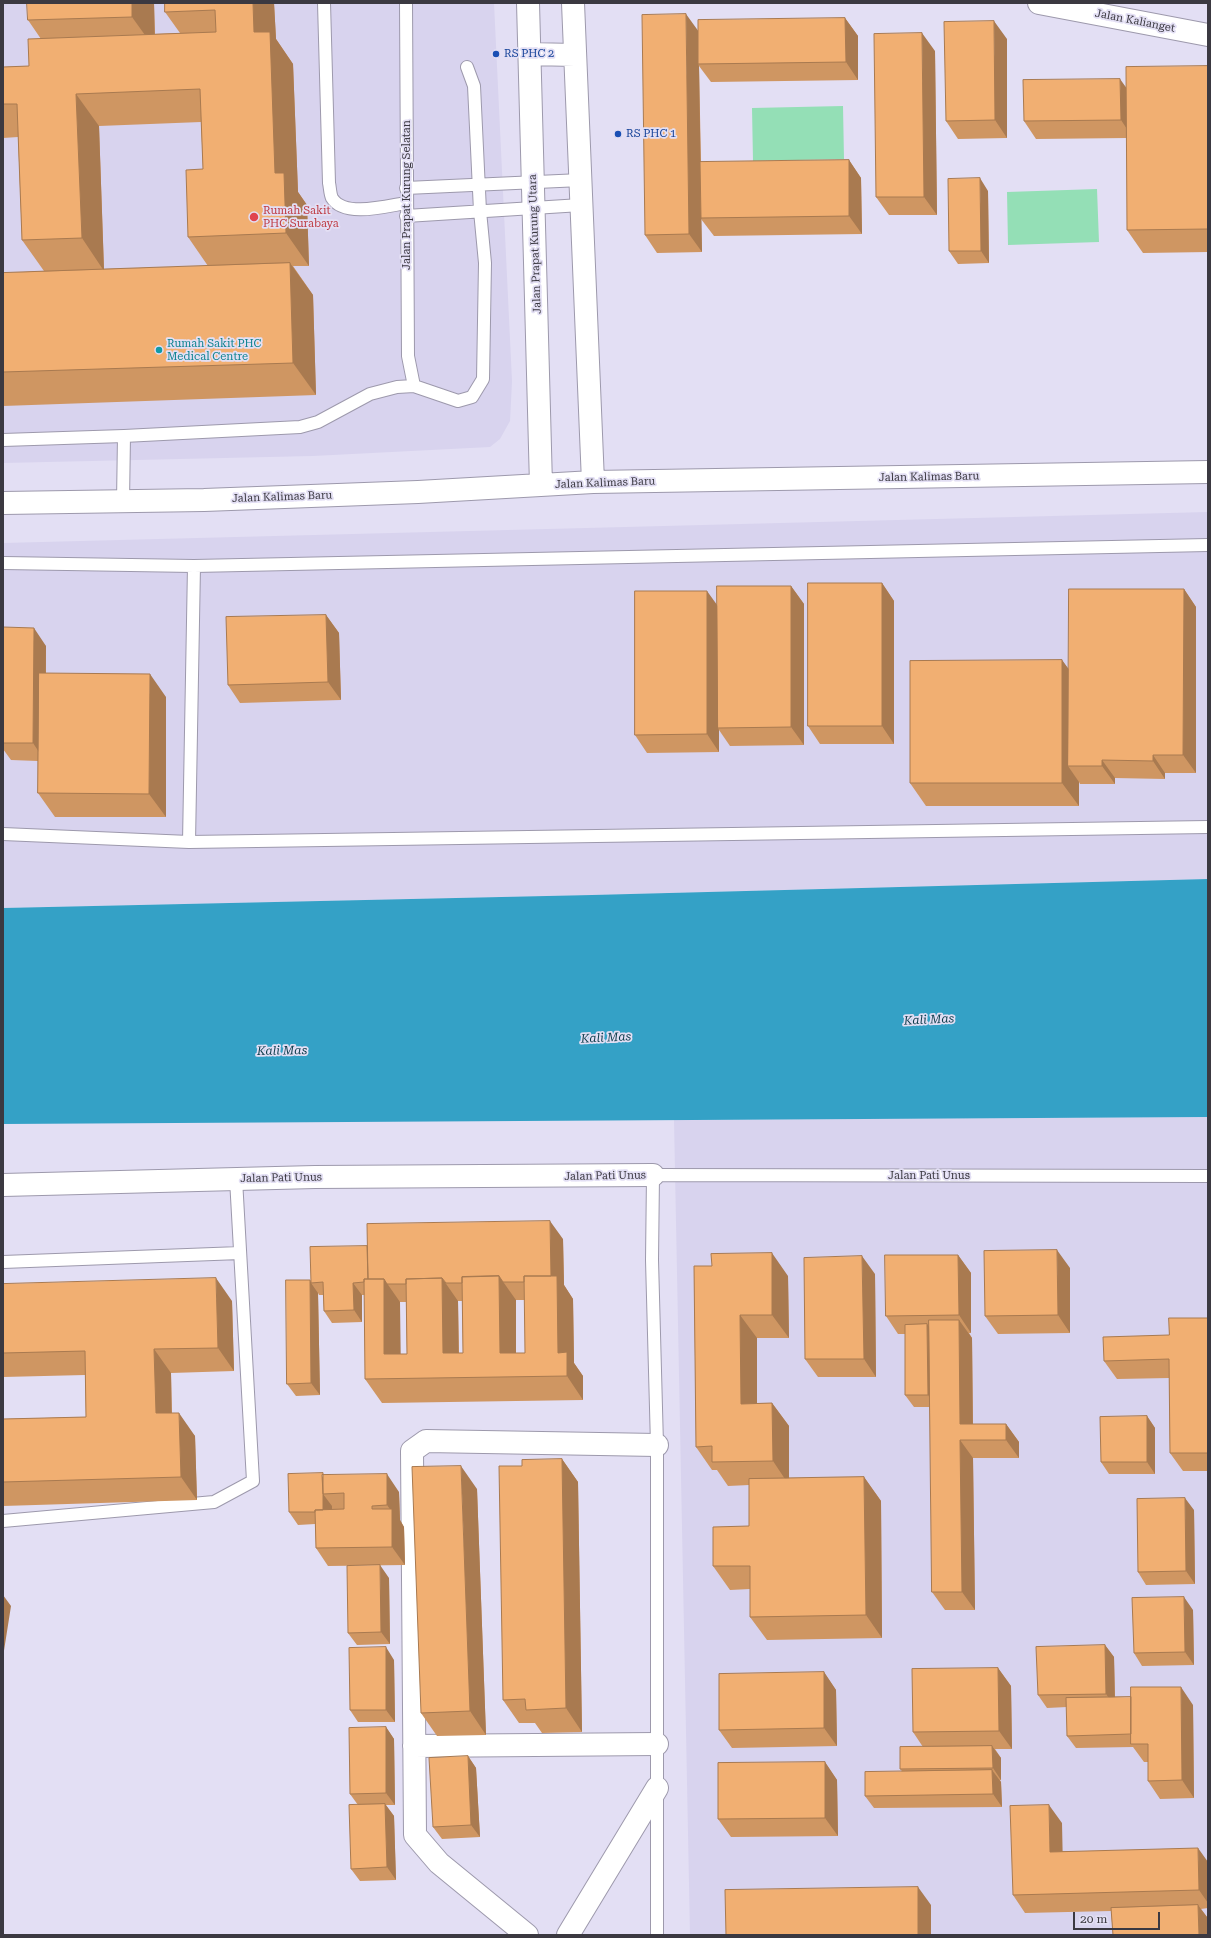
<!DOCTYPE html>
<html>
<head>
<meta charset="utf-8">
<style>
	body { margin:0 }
	#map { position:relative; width:1211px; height:1938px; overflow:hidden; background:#e3dff4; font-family:"Roboto Serif",serif }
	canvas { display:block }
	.frame { position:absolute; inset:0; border:4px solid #3b3941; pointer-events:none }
	.scale { position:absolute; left:1073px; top:1912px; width:87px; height:18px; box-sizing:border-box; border:2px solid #3b3941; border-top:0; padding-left:5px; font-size:12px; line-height:14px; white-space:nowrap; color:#3b3941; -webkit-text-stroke:3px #e3dff4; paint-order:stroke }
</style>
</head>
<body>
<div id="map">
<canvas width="1211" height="1938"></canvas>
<div class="frame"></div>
<div class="scale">20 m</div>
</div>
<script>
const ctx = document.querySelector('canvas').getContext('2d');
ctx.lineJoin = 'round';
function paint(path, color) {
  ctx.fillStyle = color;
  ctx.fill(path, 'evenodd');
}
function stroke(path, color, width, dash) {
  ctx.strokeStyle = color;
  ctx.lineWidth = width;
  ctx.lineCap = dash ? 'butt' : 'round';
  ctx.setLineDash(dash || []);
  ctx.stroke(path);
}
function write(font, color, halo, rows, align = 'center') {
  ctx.font = font + ' "Roboto Serif",serif';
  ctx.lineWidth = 3.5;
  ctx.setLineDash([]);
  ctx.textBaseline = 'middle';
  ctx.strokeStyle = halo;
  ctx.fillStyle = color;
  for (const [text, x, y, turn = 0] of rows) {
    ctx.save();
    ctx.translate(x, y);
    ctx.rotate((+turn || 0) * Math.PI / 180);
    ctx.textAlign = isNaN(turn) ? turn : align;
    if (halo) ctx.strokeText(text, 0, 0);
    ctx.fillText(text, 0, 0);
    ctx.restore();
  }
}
paint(new Path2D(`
	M3 3H494L512 381 510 421 500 439 490 447 313 456 3 463Z
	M1208 512V879L592 895 3 908V543Z
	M1208 1117V1935H690L674 1120Z`), '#d8d3ee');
paint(new Path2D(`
	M843 106 844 159 753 161 752 108Z
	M1097 189 1099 242 1008 245 1007 192Z`), '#94dfb6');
paint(new Path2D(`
	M1208 879V1117L3 1124V908L592 895Z`), '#34a1c6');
const service = new Path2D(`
	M324 3 329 183C330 187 330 194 332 198 344 218 387 206 406 203
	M406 3 408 356 414 386
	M406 188 581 180
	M406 216 581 205
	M3 440 124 436 300 427 318 422 370 394 397 387 414 386 458 401 472 397 483 379 485 263 480 211 474 86 467 67
	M123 501 124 436
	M3 563 194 566 1208 545
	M3 834 189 842 1208 827
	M189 842 194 566
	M3 1262 240 1253
	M3 1521 214 1502 253 1481 236 1179
	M657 1935V1445L652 1260 653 1175 1208 1176`);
const minor = new Path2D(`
	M1039 3 1208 35
	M3 1185 315 1177 653 1175
	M414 1746 657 1744
	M527 1935 439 1863 415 1835 412 1451 426 1441 657 1445
	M568 1935 657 1788`);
const tertiary = new Path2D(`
	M528 3 541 485
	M573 3 593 482
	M529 54 575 55
	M3 503 204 500 418 492 593 482 1208 472`);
stroke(service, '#9d99ac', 14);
stroke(minor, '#9d99ac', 24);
stroke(tertiary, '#9d99ac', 24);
stroke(service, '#fff', 12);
stroke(minor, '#fff', 22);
stroke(tertiary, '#fff', 22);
paint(new Path2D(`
	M154 3 155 34 180 33 165 12 274 3 276 39 293 64 298 192 307 205 309 266H293L313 295 316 395 3 406V273L44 271 22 240 18 137 3 138V67L29 66 41 39 28 20ZM201 122 203 169 188 237 208 266 104 269 99 126Z
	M845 18 858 36V80L711 82 699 66 701 162 849 160 861 178 862 234 714 236 701 219 702 252 657 253 645 235 698 30Z
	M1007 39V138L958 139 946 121Z
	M935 51 937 215H889L876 197Z
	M1208 66V252L1143 253 1127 230V138L1036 139 1024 121 1126 88Z
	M988 191 989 263 958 264 949 251Z
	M882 583 894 601V744H820L808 726Z
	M791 586 804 604V745L730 746 719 730V752L647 753 635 735 718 606Z
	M1184 589 1196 607V773H1165V779L1115 778V784H1080L1079 782V806H926L910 783 1062 660 1068 669Z
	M326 615 339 633 341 700 240 703 228 685Z
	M3 627 46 646V673L166 697V817H55L38 793V761L11 760 3 749Z
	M563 1239 564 1285 573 1299 574 1363 583 1376V1400L382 1403 365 1379V1295H362V1322L332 1323 324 1311 323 1295H319L318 1293 320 1395 296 1396 287 1384 310 1280 311 1282 367 1246ZM516 1300H525V1353H516ZM458 1301H462L463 1353H459ZM400 1302H406L407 1354H400Z
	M958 1255 971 1273V1333H969L972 1338 973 1424H1006L1019 1442V1458H973L975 1610H945L932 1592 930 1407H914L905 1395V1334H898L886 1316Z
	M694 1266 788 1276 789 1338H757V1403H772L789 1426V1478L864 1477 881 1501 882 1638 767 1640 750 1617V1589L730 1590 713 1566 749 1526V1485L728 1486 717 1470H712L696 1447Z
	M1070 1268V1333L998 1334 985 1316Z
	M875 1274 876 1377H818L805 1359Z
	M3 1284 232 1301 234 1371 171 1373 172 1413 195 1436 197 1500 3 1506V1419L86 1417 85 1375 3 1377Z
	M1208 1318V1471H1183L1170 1453 1169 1378 1117 1379 1104 1361 1169 1335Z
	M1147 1416 1155 1428V1474H1109L1101 1462Z
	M562 1459 578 1482 582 1732 542 1733 535 1723H519L503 1700 522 1466Z
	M324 1475 399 1492 400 1520 404 1527 405 1565 328 1566 316 1548 315 1524 298 1525 289 1512Z
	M477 1489 486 1735 437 1736 421 1713Z
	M1194 1510 1195 1584 1146 1585 1138 1572Z
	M389 1578 390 1644 357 1645 348 1633Z
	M1193 1610 1194 1665 1142 1666 1134 1653Z
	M1105 1645 1114 1657 1115 1697 1193 1705 1194 1798 1160 1799 1148 1781V1762H1144L1133 1747 1076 1748 1067 1736V1707L1047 1708 1038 1695Z
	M394 1660 395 1722H358L350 1710Z
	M998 1668 1011 1686 1012 1749H995L1001 1758V1780H1000L1001 1782 1002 1807 874 1808 865 1796 902 1771 900 1769 923 1747 913 1732Z
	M824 1672 836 1690 837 1746 732 1748 719 1730Z
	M386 1727 394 1739 395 1805H386L394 1816 396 1880 360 1881 351 1869 358 1805 350 1794Z
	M468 1756 476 1768 480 1837 442 1839 433 1827Z
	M825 1762 837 1780 838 1836 731 1837 718 1819Z
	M1062 1823V1851L1208 1862V1908L1201 1909 1207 1917V1935H1113L1111 1911 1025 1913 1013 1895Z`), '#cf9662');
paint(new Path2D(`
	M132 3H154L155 49 132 17Z
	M253 3H274L276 39 293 64 298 192 307 205 309 266 286 233 275 173 254 32Z
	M686 14 699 32 698 64 699 66 702 252 689 234Z
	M845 18 858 36V80L846 62Z
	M994 21 1007 39V138L995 120Z
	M922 33 935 51 937 215 924 197Z
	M1120 79 1133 97V138L1121 120Z
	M76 94 99 126 104 271 82 238Z
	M849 160 861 178 862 234 849 216Z
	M980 178 988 191 989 263 981 251Z
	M290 263 313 295 316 395 293 363Z
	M882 583 894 601V744L882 726Z
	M791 586 804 604V745L791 727Z
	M1184 589 1196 607V773L1183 755Z
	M707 591 720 609 718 728 719 730V752L707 734Z
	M326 615 339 633 341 700 328 682Z
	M34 628 46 646 45 761 33 743Z
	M1062 660 1079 683 1068 766 1079 782V806L1062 783Z
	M150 674 166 697V817L149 794Z
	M1153 755 1165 773V779L1153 761Z
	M1102 760 1115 778V784L1102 766Z
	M550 1221 563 1239 564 1285 573 1299 574 1363 583 1376V1400L567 1376 558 1353 551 1281Z
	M1057 1250 1070 1268V1333L1058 1315Z
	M772 1253 788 1276 789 1338 772 1315Z
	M958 1255 971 1273V1333L959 1315Z
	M862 1256 875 1274 876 1377 864 1359Z
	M499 1276 516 1300V1376L500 1353Z
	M216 1278 232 1301 234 1371 218 1348Z
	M442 1278 458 1301 459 1377 443 1353Z
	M384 1279 400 1302 401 1377 384 1354Z
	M310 1280 311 1283 318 1293 320 1395 311 1383Z
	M353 1283 362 1295V1322L354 1310Z
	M740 1315 757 1338V1427L741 1404Z
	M959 1320 972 1338 973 1440 960 1424Z
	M927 1324 936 1336 937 1407 928 1395Z
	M154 1349 171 1373 172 1437 156 1413Z
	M772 1403 789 1426V1485L773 1461Z
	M179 1413 195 1436 197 1500 181 1477Z
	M1147 1416 1155 1428V1474L1147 1462Z
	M1006 1424 1019 1442V1458L1006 1440Z
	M960 1440 973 1458 975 1610 962 1592Z
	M562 1459 578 1482 582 1732 566 1708Z
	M461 1466 477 1489 486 1735 470 1711Z
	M387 1474 399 1492 400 1520 404 1527 405 1565 392 1547V1512L387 1505Z
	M864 1477 881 1501 882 1638 866 1615Z
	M323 1494 332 1506V1524L323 1512Z
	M1185 1498 1194 1510 1195 1584 1186 1571Z
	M380 1565 389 1578 390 1644 381 1632Z
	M3 1595 11 1606 3 1657Z
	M1184 1597 1193 1610 1194 1665 1185 1652Z
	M1105 1645 1114 1657 1115 1706 1106 1694Z
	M386 1647 394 1660 395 1722 386 1710Z
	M998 1668 1011 1686 1012 1749 999 1731Z
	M824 1672 836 1690 837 1746 824 1728Z
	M1181 1687 1193 1705 1194 1798 1182 1780Z
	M386 1727 394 1739 395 1805 386 1793Z
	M992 1746 1001 1758V1780L993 1768Z
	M468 1756 476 1768 480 1837 471 1825Z
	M825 1762 837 1780 838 1836 825 1818Z
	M992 1770 1001 1782 1002 1807 993 1794Z
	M385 1804 394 1816 396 1880 387 1867Z
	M1049 1805 1062 1823 1063 1870 1050 1852Z
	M1198 1848 1208 1862V1903L1199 1890Z
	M918 1887 931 1905V1935H918Z
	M1198 1905 1207 1917V1935H1199Z`), '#a97a50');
const building = new Path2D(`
	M27 3H132V17L28 20Z
	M165 3H253L254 32H270L275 173H284L286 233 188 237 186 170 203 169 200 89 76 94 82 238 22 240 17 104H3V67L29 66 28 39 216 32 215 10 165 12Z
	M686 14 689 234 645 235 642 15Z
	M845 18 846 62 698 64V20Z
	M994 21 995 120 946 121 944 22Z
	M922 33 924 197H876L874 34Z
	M1208 66V229L1127 230 1126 67Z
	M1120 79 1121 120 1024 121 1023 80Z
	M849 160V216L701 218 700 162Z
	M980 178 981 251H949L948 179Z
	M290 263 293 363 3 372V273Z
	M808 583H882V726H808Z
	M717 586H791V727L718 728Z
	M1069 589H1184L1183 755H1153V761L1102 760V766H1068Z
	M635 591H707V734L635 735Z
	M326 615 328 682 228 685 226 617Z
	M3 627 34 628 33 743H3Z
	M1062 660V783H910V661Z
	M39 673 150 674 149 794 38 793Z
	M550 1221 551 1276H524V1282H503L499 1276 462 1277V1283H446L442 1278 406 1279V1284H387L384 1279H368L367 1224Z
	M367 1246 368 1279H364V1282L353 1283 354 1310 324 1311 323 1282 311 1283 310 1247Z
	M1057 1250 1058 1315 985 1316 984 1251Z
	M772 1253V1315H740L741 1404 772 1403 773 1461 712 1462V1446L696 1447 694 1266H712L711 1254Z
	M885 1255H958L959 1315 886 1316Z
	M862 1256 864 1359H805L804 1258Z
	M499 1276 500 1353H525L524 1276H557L558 1353 567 1352V1376L365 1379 364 1279H384V1354H407L406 1279 442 1278 443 1353H463L462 1277Z
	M216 1278 218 1348 154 1349 156 1413H179L181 1477 3 1482V1419L86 1417 85 1351 3 1353V1284Z
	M286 1280H310L311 1383 287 1384Z
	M1169 1318H1208V1453H1170L1169 1359 1104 1361 1103 1337 1169 1335Z
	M929 1320H959L960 1424H1006V1440H960L962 1592H932Z
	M927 1324 928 1395H905V1325Z
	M1147 1416V1462H1101L1100 1417Z
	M562 1459 566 1708 526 1710 525 1699 503 1700 499 1466H522V1460Z
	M461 1466 470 1711 421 1713 412 1467Z
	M323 1473V1510H315V1512H289L288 1474Z
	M387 1474V1505L372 1506V1509H392V1547L316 1548 315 1510 344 1509V1493L323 1494 322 1475Z
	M864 1477 866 1615 750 1617V1566H713V1527L749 1526V1479Z
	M1185 1498 1186 1571 1138 1572 1137 1499Z
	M380 1565 381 1632 348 1633 347 1566Z
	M1184 1597 1185 1652 1134 1653 1132 1598Z
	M1105 1645 1106 1694 1038 1695 1036 1647Z
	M386 1647V1710H350L349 1648Z
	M998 1668 999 1731 913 1732 912 1669Z
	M824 1672V1728L719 1730V1674Z
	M1131 1687H1181L1182 1780 1148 1781V1744H1131Z
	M1131 1697V1734L1067 1736 1066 1698Z
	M386 1727V1793L350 1794 349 1728Z
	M992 1746 993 1768 900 1769V1747Z
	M468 1756 471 1825 433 1827 429 1758Z
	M825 1762V1818L718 1819V1763Z
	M992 1770 993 1794 865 1796V1772Z
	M385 1804 387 1867 351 1869 349 1805Z
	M1049 1805 1050 1852 1198 1848 1199 1890 1013 1895 1010 1806Z
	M918 1887V1935H726L725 1890Z
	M1198 1905 1199 1935H1113L1111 1908Z`);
paint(building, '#f1af72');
stroke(building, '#a97a50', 1);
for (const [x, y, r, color] of [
	[496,54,4,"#1a4fb4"],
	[618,134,4,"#1a4fb4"],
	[254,217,5,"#e0444e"],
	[159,350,4,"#0f9aa8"]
]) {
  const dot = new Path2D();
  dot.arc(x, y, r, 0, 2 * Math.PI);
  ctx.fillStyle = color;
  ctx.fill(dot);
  stroke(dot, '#e3dff4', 1.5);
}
write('11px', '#3b3941', '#e3dff4', [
	["Jalan Kalianget",1135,21,11],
	["Jalan Prapat Kurung Selatan",407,195,-90],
	["Jalan Prapat Kurung Utara",535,244,-92],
	["Jalan Kalimas Baru",929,477,-1],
	["Jalan Kalimas Baru",605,483,-2],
	["Jalan Kalimas Baru",282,497,-2],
	["Jalan Pati Unus",605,1176,-1],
	["Jalan Pati Unus",929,1176],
	["Jalan Pati Unus",281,1178,-1]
]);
write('11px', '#164399', '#e3dff4', [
	["RS PHC 2",504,54],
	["RS PHC 1",626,134]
], 'left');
write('11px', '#be3a42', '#e3dff4', [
	["Rumah Sakit",263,211],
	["PHC Surabaya",263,224]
], 'left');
write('11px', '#0d838f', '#e3dff4', [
	["Rumah Sakit PHC",167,344],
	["Medical Centre",167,357]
], 'left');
write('italic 12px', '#0a3a49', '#e3dff4', [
	["Kali Mas",929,1020,-3],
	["Kali Mas",606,1038,-3],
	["Kali Mas",282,1051,-1]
]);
</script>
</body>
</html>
